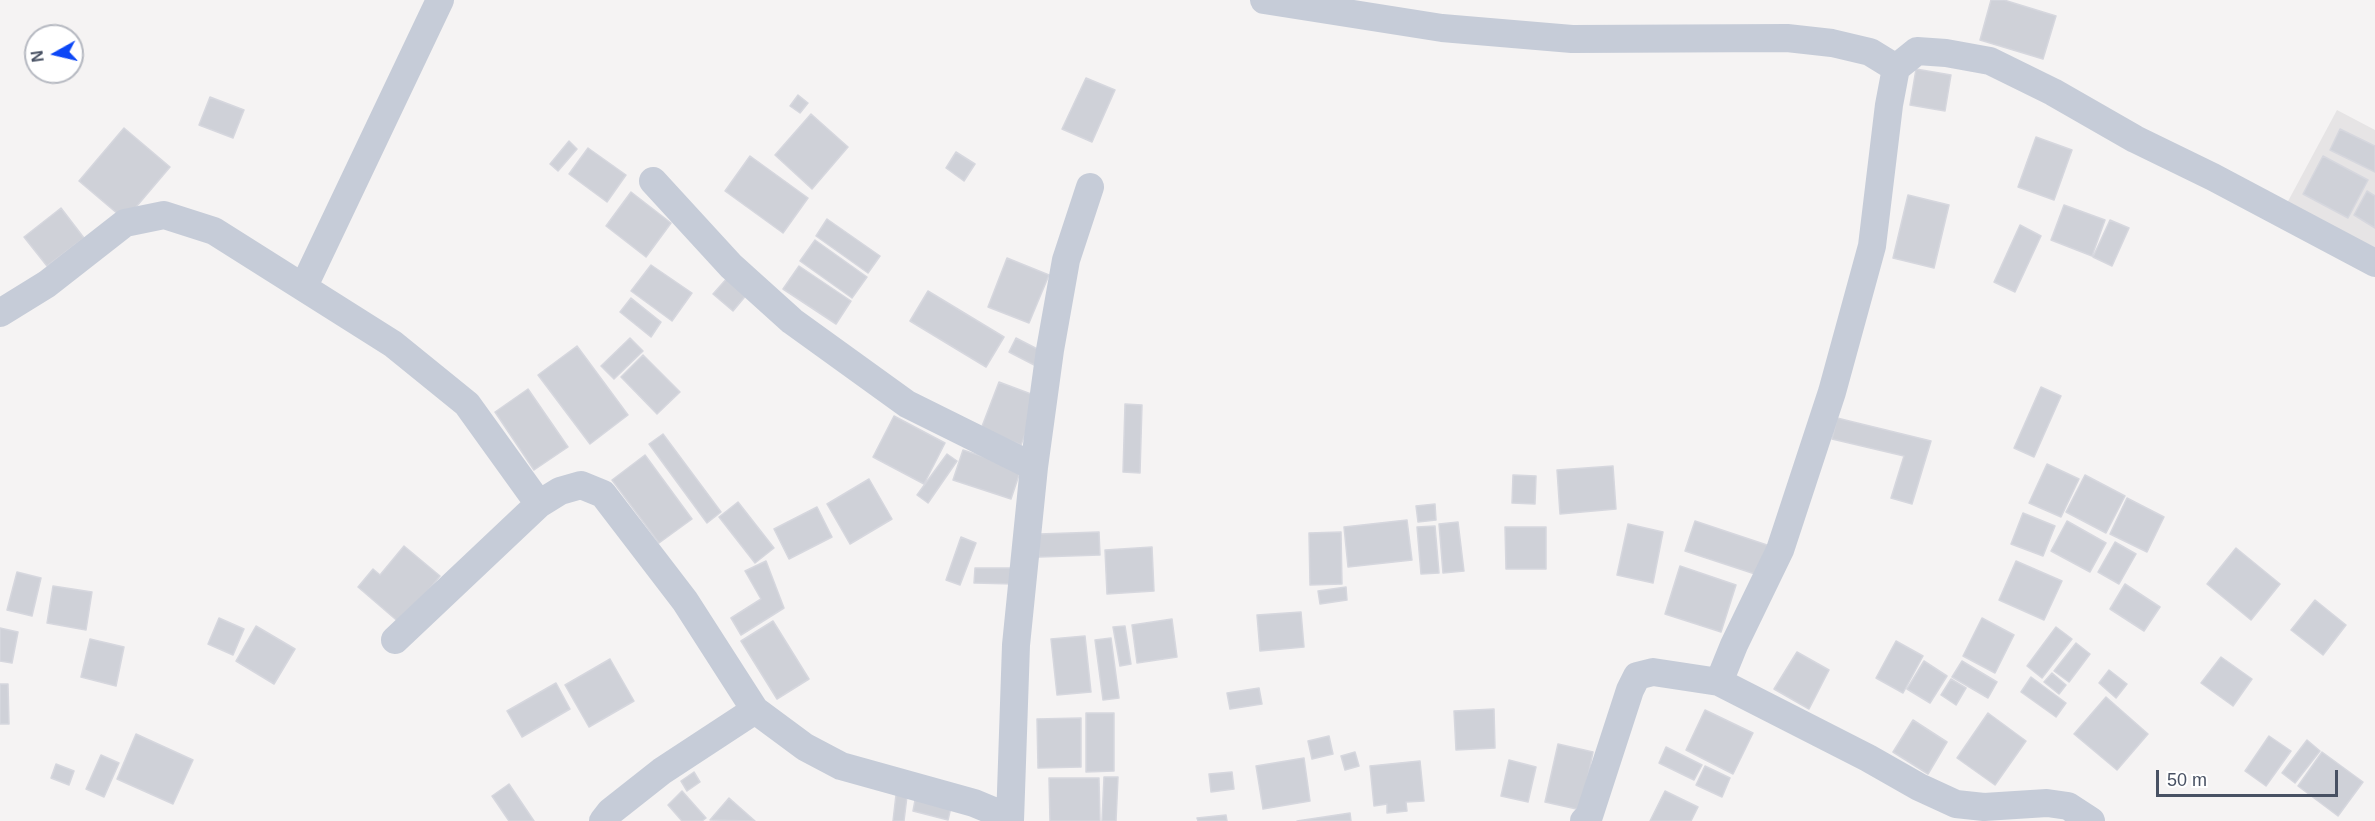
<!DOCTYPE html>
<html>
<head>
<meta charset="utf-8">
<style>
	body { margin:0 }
	#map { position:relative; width:2375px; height:821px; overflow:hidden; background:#f5f3f3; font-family:Arial,sans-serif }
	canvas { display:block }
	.north { position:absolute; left:24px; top:24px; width:60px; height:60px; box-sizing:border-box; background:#fff; border:2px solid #b6b9c1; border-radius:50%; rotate:262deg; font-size:16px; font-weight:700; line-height:24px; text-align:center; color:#485163 }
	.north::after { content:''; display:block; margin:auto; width:21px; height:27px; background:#0c47f6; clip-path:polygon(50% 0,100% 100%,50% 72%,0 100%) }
	.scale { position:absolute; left:2156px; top:770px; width:182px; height:27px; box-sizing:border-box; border:3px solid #485163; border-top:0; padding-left:8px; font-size:18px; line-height:21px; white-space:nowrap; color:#485163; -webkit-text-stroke:4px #fff; paint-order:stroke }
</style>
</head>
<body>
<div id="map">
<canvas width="2375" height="821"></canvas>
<div class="north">N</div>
<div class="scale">50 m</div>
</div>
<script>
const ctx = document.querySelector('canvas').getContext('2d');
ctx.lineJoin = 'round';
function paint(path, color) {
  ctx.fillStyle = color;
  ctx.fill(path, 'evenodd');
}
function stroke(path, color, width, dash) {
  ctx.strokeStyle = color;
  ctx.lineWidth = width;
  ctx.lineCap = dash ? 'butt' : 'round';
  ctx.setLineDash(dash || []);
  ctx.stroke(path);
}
paint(new Path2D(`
	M2337 110 2375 130V253L2286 205Z`), '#e6e4e5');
const building = new Path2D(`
	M1991 0H2004L2056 16 2043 59 1980 40Z
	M1916 69 1951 75 1945 111 1910 105Z
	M1086 78 1115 90 1092 142 1062 129Z
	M798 95 808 103 800 113 790 106Z
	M210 97 244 110 233 138 199 125Z
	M811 114 848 147 812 189 775 155Z
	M124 128 170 167 125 220 79 181Z
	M2340 129 2375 146V172L2330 150Z
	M2036 137 2072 150 2054 200 2018 187Z
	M569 141 577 149 558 171 550 164Z
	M588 148 626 175 607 202 569 174Z
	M956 152 975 164 964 181 946 168Z
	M750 156 808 198 783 233 725 191Z
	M2323 156 2368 180 2348 218 2303 194Z
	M2367 191 2375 196V228L2354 215Z
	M631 192 671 223 646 257 606 226Z
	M1908 195 1949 205 1934 268 1893 258Z
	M2064 205 2105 220 2092 256 2051 240Z
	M61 208 84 238 47 266 24 237Z
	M827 219 880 256 868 273 816 236Z
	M2110 220 2129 228 2112 266 2093 257Z
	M2020 225 2041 236 2015 292 1994 282Z
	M815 240 867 277 852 298 800 261Z
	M1007 258 1049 275 1029 323 988 307Z
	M651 265 692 293 672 321 631 291Z
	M799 266 851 301 836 324 783 289Z
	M729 276 748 293 733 311 713 294Z
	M928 291 1004 337 986 367 910 321Z
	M631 298 661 322 651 337 620 312Z
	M630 338 643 351 614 379 601 366Z
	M1016 338 1047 354 1040 368 1009 352Z
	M577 346 628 415 590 444 538 375Z
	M643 355 680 392 657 414 621 377Z
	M999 382 1039 397 1021 445 981 429Z
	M2041 387 2061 396 2034 457 2014 448Z
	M528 389 568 447 534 470 495 412Z
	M1125 404 1142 405 1140 473 1123 472Z
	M894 416 945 443 924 484 873 457Z
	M1837 418 1931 441 1912 504 1891 498 1904 456 1832 439Z
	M663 434 721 512 707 523 649 444Z
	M963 450 1021 469 1011 499 953 480Z
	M947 454 957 461 928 503 917 495Z
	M645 455 692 519 659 543 612 480Z
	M2047 464 2079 479 2061 517 2029 503Z
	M1613 466 1616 509 1560 514 1557 470Z
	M1513 475 1536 476 1535 504 1512 503Z
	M2085 475 2125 496 2106 533 2066 512Z
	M869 479 892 519 850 544 827 504Z
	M2127 498 2164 517 2147 552 2110 534Z
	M738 502 774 548 755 563 719 517Z
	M1435 504 1436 520 1418 522 1416 506Z
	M817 507 832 537 789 559 774 529Z
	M2023 513 2055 526 2043 556 2011 544Z
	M1407 520 1412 560 1348 567 1344 527Z
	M1695 521 1770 546 1761 576 1685 551Z
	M2067 521 2106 543 2090 572 2051 551Z
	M1458 522 1464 571 1443 573 1439 524Z
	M1628 524 1663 532 1653 583 1617 575Z
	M1435 526 1439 573 1421 574 1417 527Z
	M1505 527H1546V569H1506Z
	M1099 532 1100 555 1039 557V534Z
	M1341 532 1342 584 1310 585 1309 533Z
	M961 537 976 543 960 585 946 580Z
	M2115 542 2136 554 2119 584 2098 572Z
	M404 546 440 576 401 624 358 587 373 569 380 575Z
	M1152 547 1154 591 1107 594 1105 550Z
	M2236 548 2280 584 2251 620 2207 584Z
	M766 561 784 608 741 635 731 618 761 599 745 571Z
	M2016 561 2062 581 2044 620 1999 600Z
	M1680 566 1736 585 1721 632 1665 614Z
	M975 568H1014V584L974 583Z
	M17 572 41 578 32 616 7 610Z
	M2125 584 2160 607 2144 631 2110 609Z
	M53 586 92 592 86 630 47 623Z
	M1346 587 1347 600 1320 604 1318 591Z
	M2315 600 2346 625 2323 655 2291 630Z
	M1301 612 1304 647 1260 651 1257 615Z
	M219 618 244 629 233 655 208 644Z
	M1982 618 2014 635 1995 673 1963 656Z
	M1172 619 1177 657 1137 663 1132 625Z
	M773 621 809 679 777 699 741 641Z
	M256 626 295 649 274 684 236 661Z
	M1125 626 1131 664 1120 666 1113 627Z
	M2056 627 2072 639 2042 678 2027 666Z
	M0 628 18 632 12 663 0 661Z
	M1085 636 1091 692 1057 695 1051 639Z
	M1111 638 1119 698 1103 700 1095 640Z
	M90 639 124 647 116 686 81 677Z
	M1896 641 1923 656 1903 693 1876 678Z
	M2076 643 2090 654 2069 682 2054 671Z
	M1797 652 1829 670 1809 709 1774 689Z
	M2221 657 2252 679 2233 706 2201 683Z
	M610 659 634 701 589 727 565 685Z
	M1924 661 1947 676 1930 703 1907 689Z
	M1962 661 1997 682 1988 698 1952 677Z
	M2109 670 2127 684 2116 698 2099 683Z
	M2052 673 2066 685 2059 694 2044 682Z
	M2031 677 2066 703 2056 717 2021 692Z
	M1951 679 1966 688 1956 705 1941 695Z
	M556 683 570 709 522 737 507 711Z
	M0 684H8L9 724H0Z
	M1259 688 1262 704 1230 709 1227 693Z
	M2106 697 2148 734 2117 770 2074 734Z
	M1494 709 1495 748 1456 750 1454 711Z
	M1705 710 1753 733 1733 774 1686 750Z
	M1086 713H1114V771L1086 772Z
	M1988 713 2026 741 1995 785 1957 758Z
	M1081 718V767L1038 768 1037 719Z
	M1913 720 1947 742 1928 774 1893 752Z
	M136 734 193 760 173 804 117 779Z
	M1329 736 1333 754 1312 759 1308 741Z
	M2269 736 2291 751 2266 786 2245 771Z
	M2307 740 2320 751 2295 783 2282 773Z
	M1558 744 1593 752 1581 810 1545 802Z
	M1666 747 1702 765 1694 780 1659 763Z
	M1355 752 1359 766 1345 770 1341 756Z
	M2322 752 2363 782 2338 816 2298 786Z
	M101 755 119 763 104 797 86 789Z
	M1304 758 1310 801 1263 809 1256 766Z
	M1509 760 1536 767 1528 802 1501 796Z
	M1420 761 1424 801 1406 802 1407 811 1387 813V804L1374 806 1370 766Z
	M56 764 74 771 69 785 51 778Z
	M1705 766 1730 778 1722 797 1696 785Z
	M694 772 700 782 687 791 681 781Z
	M1232 772 1234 789 1211 792 1209 774Z
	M1104 777H1118L1116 821H1102Z
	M1049 778H1099L1100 821H1050Z
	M509 784 534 821H509L492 796Z
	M897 786 908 788 904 821H893Z
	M682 791 706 818 702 821H682L668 805Z
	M1665 791 1698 807 1691 821H1650Z
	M916 795 952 803 948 820 913 811Z
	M729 798 755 821 710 820Z
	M1350 813 1351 821H1297Z
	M1226 815 1227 821H1198L1197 818Z`);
paint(building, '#cfd1d8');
stroke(building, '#d6d7de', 1.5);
stroke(new Path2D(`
	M1264 0 1442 28 1572 39 1787 38 1832 43 1870 52 1896 68
	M653 181 731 266 792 321 907 404 1034 467
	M304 286 440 0
	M0 313 47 284 125 223 164 215 214 231 393 344 467 404 539 504
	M395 640 539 504 560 491 581 485 603 494 685 601 755 710
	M1719 682 1734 645 1780 550 1832 392 1872 246 1889 105 1896 68 1917 51 1946 53 1990 61 2053 92 2135 139 2213 177 2375 263
	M603 821 610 812 662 771 755 710 805 747 841 766 974 803 1010 818
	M1010 821 1016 645 1034 467 1050 350 1066 260 1090 187
	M1584 821 1589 816 1630 690 1637 676 1653 672 1719 682 1868 758 1919 787 1956 804 1984 807 2047 803 2068 806 2091 821`), '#c6ccd8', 28);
</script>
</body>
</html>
